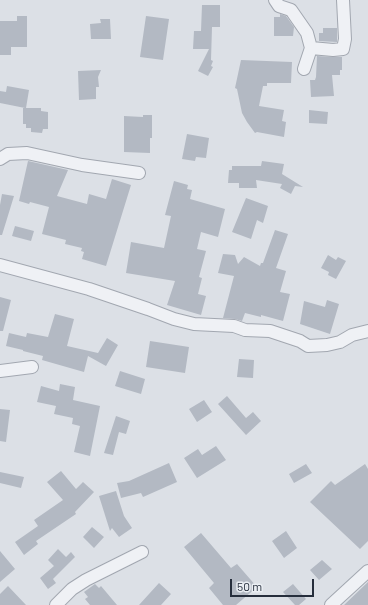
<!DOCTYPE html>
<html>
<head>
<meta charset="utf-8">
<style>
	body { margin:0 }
	#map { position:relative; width:368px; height:605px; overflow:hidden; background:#dce0e6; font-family:Barlow,sans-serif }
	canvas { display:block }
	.scale { position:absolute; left:230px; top:579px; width:84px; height:18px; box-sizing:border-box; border:2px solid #262e3c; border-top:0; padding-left:5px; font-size:12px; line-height:14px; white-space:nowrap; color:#262e3c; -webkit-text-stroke:3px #ebeff4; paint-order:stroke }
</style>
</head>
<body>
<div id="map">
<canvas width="368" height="605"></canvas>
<div class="scale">50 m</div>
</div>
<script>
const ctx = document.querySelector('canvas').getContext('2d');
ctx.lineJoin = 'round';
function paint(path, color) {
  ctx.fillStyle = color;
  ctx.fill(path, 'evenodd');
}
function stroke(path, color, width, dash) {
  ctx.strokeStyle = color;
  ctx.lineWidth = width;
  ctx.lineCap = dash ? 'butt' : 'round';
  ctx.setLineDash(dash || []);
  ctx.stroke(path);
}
paint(new Path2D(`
	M202 5H220V27H212L211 60 213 61 211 66 213 67 208 76 198 71 209 49H193L194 31H201Z
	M280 14 286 16 294 27 293 36H274V17H280Z
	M17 16H27V47H11V55H0V21H17Z
	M146 16 169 19 163 60 140 57Z
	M100 19H110L111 39H91L90 24 101 23Z
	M323 28H337V42L319 41V33H323Z
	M317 56 332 57H342V70H340V75H332L334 96 311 97 310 80H315L316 77Z
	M241 60 292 62 291 83H267V86H263L259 106 284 110 282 121 286 122 284 137 257 132 255 133 247 122 242 113 237 89 235 88Z
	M101 70 98 77 99 87H96V99L79 100 78 71Z
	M7 86 29 90 26 108H41V111L48 112V129H43L42 133 31 132V128H26V124H23V108H25L0 103V91L6 92Z
	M309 110 328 112 327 124 309 123Z
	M143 115H152V138H150V153L124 152V116L143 117Z
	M187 134 209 138 206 158 196 157 195 161 182 159Z
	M28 161 68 170 57 196 87 204 89 194 106 199 112 179 131 185 106 266 82 259 84 252 81 251 82 248 65 244 66 240 42 234 49 207 30 202 29 204 19 201Z
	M262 161 284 164 282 174 303 187 295 186 291 194 280 188 282 184 256 180 257 188H239V183H228L229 170H232V166H261Z
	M174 181 188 185 187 189 192 190 190 199 225 209 218 237 201 232 197 249 206 251 199 277 202 278 198 294 206 296 201 315 167 305 175 281 126 273 131 242 164 248 171 216 165 215Z
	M2 194 14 196 2 235H0V205Z
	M246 198 268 206 263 223 257 220 251 239 232 232Z
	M15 226 34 231 31 241 12 236Z
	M275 230 288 234 276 268 286 271 280 292 290 294 283 321 261 315V317L245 313 242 321 235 319 223 318 234 276 218 273 223 254 235 255 238 264 244 257 260 266 261 263H263Z
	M328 255 336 260 338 257 346 261 336 279 328 275 329 272 321 268Z
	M0 297 11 300 3 331H0Z
	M327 300 339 304 330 334 300 324 304 301 325 307Z
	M55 314 74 319 67 346 98 353 107 338 118 345 106 366 88 356 84 372 42 360 43 356 23 351V350L6 346 9 333 26 337 27 333 48 337Z
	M150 341 189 347 185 373 146 367Z
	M239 359 254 360 253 378 237 377Z
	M120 371 145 379 141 394 115 386Z
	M60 384 75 387 73 400 100 406 90 456 74 452 80 426 72 424 73 418 54 414 56 406 37 402 41 386 59 391Z
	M227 396 246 418 253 412 261 421 246 435 218 404Z
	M204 400 212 412 197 422 189 409Z
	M0 409 10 410 6 442 0 441Z
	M116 416 130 421 126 434 119 432 113 455 104 453Z
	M216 446 226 460 197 478 184 458 198 449 202 455Z
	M169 463 177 482 143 497 141 493 121 498 117 483 129 481Z
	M306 464 312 473 294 483 289 474Z
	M365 464 368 469V541L360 549 310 502 331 481 335 485Z
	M61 471 76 489 83 482 94 492 75 512 76 514 36 541 38 544 24 555 15 542 38 526 34 520 63 500 47 482Z
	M0 472 24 477 21 488 0 483Z
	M116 491 124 516 132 528 119 537 112 528 110 531 99 496Z
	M92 527 104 537 94 548 83 537Z
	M286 531 297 548 284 558 272 541Z
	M201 533 231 568 237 564 257 587 236 605H223L209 588 214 583 184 547Z
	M58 549 66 557 71 552 75 557 53 579 56 583 48 589 40 578 54 566 48 560Z
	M0 551 15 569 0 582Z
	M322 560 332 569 319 580 310 570Z
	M368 582V605H344Z
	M159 583 171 594 161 605H139Z
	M95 584 99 588 101 586 117 605H90L85 599 88 597 84 592Z
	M293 584 306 599 299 605H295L283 592Z
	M8 586 26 605H0V594Z`), '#b3b9c3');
const minor = new Path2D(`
	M275 0 279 6 291 10 307 33 311 48 304 69
	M311 48 333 50 343 49 345 39 343 0
	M0 159 8 154 27 153 82 165 139 173
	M0 265 89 289 148 309 174 319 194 324 234 326 245 330 270 331 300 341 308 346 327 345 340 342 352 335 368 331
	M0 371 32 367
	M56 605 72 589 86 580 142 552
	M331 605 368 571`);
stroke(minor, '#a2a7b0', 14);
stroke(minor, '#eff1f5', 12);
</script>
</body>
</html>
